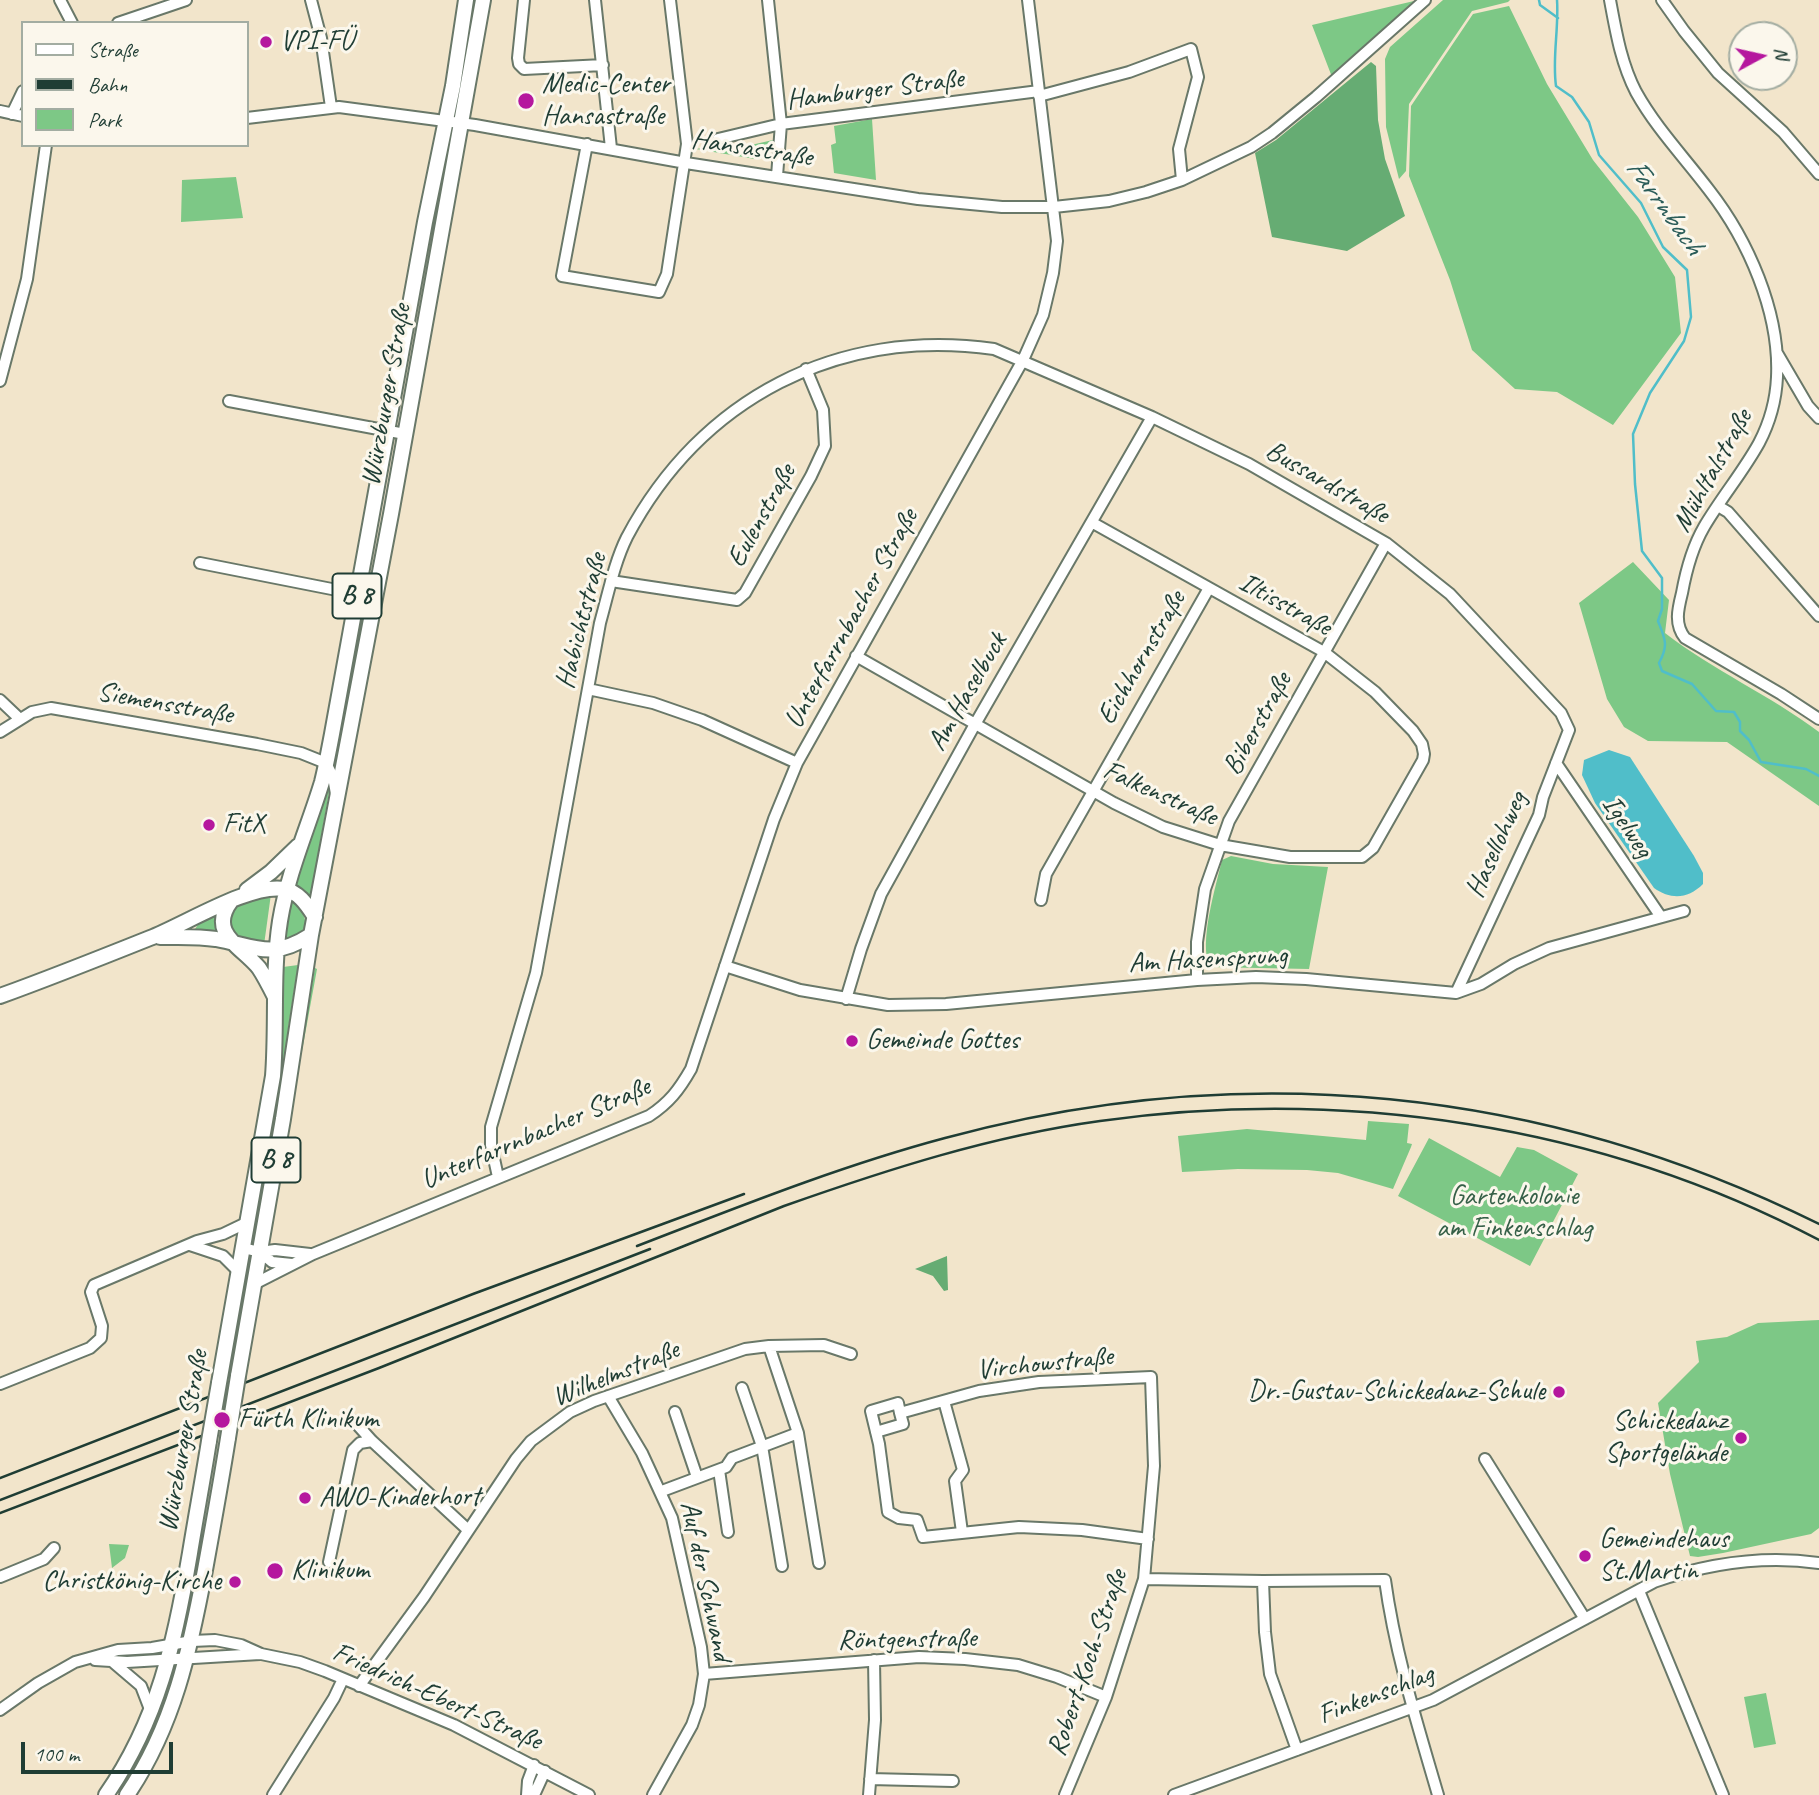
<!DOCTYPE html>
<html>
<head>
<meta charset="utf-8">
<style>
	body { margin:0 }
	#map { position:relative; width:1819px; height:1795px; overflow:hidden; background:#f2e5cb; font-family:Caveat,sans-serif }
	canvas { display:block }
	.legend { position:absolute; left:21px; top:21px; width:228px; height:126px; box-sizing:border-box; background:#fbf7ec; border:2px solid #a3ada2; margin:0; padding:9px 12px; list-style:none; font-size:21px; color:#1f3d34 }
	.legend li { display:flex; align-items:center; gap:14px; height:35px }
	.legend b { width:35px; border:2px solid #a3ada2 }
	.north { position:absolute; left:1728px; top:21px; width:70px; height:70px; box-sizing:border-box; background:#fbf7ec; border:2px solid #a3ada2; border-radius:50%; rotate:82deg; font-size:19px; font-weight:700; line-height:28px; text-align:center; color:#1f3d34 }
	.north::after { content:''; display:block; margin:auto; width:24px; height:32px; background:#b5179e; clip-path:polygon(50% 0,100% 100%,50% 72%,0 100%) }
	.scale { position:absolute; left:21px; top:1742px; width:152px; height:32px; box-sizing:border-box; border:4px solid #1f3d34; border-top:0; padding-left:9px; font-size:21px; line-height:24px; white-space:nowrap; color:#1f3d34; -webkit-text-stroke:5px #fbf7ec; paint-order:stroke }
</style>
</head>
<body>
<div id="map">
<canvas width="1819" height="1795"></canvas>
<ul class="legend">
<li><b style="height:9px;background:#fff"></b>Straße</li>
<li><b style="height:9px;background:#1f3d34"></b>Bahn</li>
<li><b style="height:19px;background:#7dc886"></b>Park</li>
</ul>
<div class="north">N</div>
<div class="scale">100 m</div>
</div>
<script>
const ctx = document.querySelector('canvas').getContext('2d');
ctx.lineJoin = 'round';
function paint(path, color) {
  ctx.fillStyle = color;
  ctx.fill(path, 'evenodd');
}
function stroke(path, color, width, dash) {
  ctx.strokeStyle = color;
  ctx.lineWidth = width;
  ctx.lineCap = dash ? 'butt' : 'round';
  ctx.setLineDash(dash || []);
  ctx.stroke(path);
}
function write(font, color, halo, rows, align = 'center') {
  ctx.font = font + ' Caveat,sans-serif';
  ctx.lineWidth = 6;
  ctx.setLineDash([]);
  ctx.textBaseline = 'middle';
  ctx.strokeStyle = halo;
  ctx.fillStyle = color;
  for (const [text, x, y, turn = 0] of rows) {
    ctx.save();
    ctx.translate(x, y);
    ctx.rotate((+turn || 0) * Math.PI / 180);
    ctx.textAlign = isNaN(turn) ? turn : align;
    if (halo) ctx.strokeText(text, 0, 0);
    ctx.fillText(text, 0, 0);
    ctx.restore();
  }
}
paint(new Path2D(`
	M1443 0H1510L1508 2 1472 11 1409 104 1406 171 1399 179 1386 127 1385 59 1390 47Z
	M1414 1 1332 77 1312 25Z
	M1509 6 1547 84 1593 160 1638 217 1675 277 1681 333 1613 425 1557 392 1515 389 1472 350 1450 280 1409 176 1411 106 1473 14Z
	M872 119 876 180 834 173 831 145 836 143 834 126Z
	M773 140 770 149 764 157 755 159 696 149 718 145 720 152Z
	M236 177 243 218 181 222 182 180Z
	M1633 562 1669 600 1665 633C1714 671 1770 695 1819 732V806L1727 742 1648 741 1624 727 1607 699 1579 603Z
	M328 783 330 787 310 898 294 887 300 862Z
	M1231 856 1273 864 1328 867 1309 969 1210 967C1198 944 1216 886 1222 860Z
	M271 894 264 945C243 939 235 940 227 918 236 901 254 898 271 894Z
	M292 898C309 918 313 931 284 942Z
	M219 915 221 934 195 929 199 923Z
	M298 965 288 1029 286 1060 266 1187 264 1186 280 1069 283 967Z
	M315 968 317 969 302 1051H300Z
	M1368 1121 1409 1124 1407 1143 1412 1144 1411 1147 1393 1189 1338 1173 1307 1170 1238 1169 1182 1172 1178 1136 1247 1129 1366 1140Z
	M1429 1138 1500 1177 1517 1147 1534 1150 1578 1174 1530 1266 1398 1196Z
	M1819 1320V1528L1811 1534 1723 1553 1698 1557 1690 1556 1670 1474 1658 1403 1699 1362 1696 1341 1727 1337 1758 1323Z
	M109 1544 129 1545 125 1558 112 1568Z
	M1766 1693 1776 1744 1754 1748 1744 1697Z`), '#7dc886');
paint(new Path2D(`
	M1371 62 1376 66 1378 120 1385 159 1405 216 1347 251 1272 237 1255 153 1276 140Z
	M947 1256 948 1290 944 1291 933 1276 915 1269Z`), '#66ac73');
paint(new Path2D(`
	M1609 750 1630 757 1694 856 1703 873V884C1688 899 1671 900 1654 888L1595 803 1582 775 1584 760Z`), '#50bec9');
stroke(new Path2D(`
	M1539 0 1540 5 1558 18
	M1557 0C1559 29 1552 58 1556 86L1572 97 1589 122 1599 155 1641 203 1663 247 1687 270 1691 317 1684 341 1650 393 1633 434 1635 484 1642 551 1662 578V609L1658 621C1665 639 1669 645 1659 663L1662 671 1692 684 1716 711 1734 712 1740 722V731L1749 740 1761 762 1806 769 1819 776`), '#50bec9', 2.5);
const minor = new Path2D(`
	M60 0 72 23
	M311 0 321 38 331 107
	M524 0 518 58 519 64 524 69 603 65
	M595 0 611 148
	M768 0 781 124 777 176
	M1610 0C1616 32 1621 63 1636 92 1656 128 1684 157 1709 190 1748 240 1780 312 1777 377 1776 400 1770 422 1759 443 1743 472 1721 498 1704 527 1693 546 1686 571 1682 593 1678 609 1674 624 1685 638L1781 694 1819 719
	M1662 0 1684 31 1718 73 1783 132 1819 174
	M118 23 186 0
	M1039 96 1129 72 1191 49 1198 77 1179 149 1182 180
	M0 111 23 116
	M12 114 23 91
	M247 118 339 107 475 125 686 163 918 199 1002 207H1054L1109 201 1146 192 1182 180 1251 147 1272 133 1316 97 1425 0
	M718 139 781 124 1039 91
	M587 144 562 276 659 292 667 274 687 144 670 0
	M1777 353 1808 406 1819 418
	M0 381 27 279 46 145
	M229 401 405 434
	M1718 506 1728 512 1819 616
	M200 563 357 594
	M611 581 737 600 745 593 811 476 825 446 823 410 806 369
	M856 656 1114 803 1163 827 1220 845 1290 857H1362L1373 848 1423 760 1424 754 1422 744 1413 731 1375 692 1324 652 1093 523
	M588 689 653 703 702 720 797 763
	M0 700 20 719
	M0 732 32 712 51 708 257 744 301 753 326 763 333 777 336 794
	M1556 763 1661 917
	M1041 900 1046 874 1209 588
	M725 966 800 990 888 1005 946 1004 1197 980 1256 977 1306 979 1456 993 1481 984 1514 964 1549 948 1684 911
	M1197 980V942L1205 889 1229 821 1386 543
	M846 999 861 949 881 894 974 726 1152 417
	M498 1177 491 1145V1127L536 973 600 623C608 595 614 563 627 537 701 398 838 327 994 349L1152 417 1249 464 1386 543 1450 594 1561 713 1569 730 1543 797 1539 815 1456 993
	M190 1245 223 1256 239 1272
	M243 1248 260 1252 275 1250 310 1254
	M260 1252 272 1262 292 1264
	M254 1284 313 1254 649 1116C669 1103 679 1090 691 1069L774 819 797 763 1023 360 1043 315 1053 273 1057 241 1028 0
	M769 1346 798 1433 819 1563
	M0 1384 90 1348 101 1338 102 1326 91 1292 94 1285 197 1241 223 1234 248 1222
	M742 1388 762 1446 782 1566
	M608 1396 642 1453 672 1518 701 1647 704 1674 699 1705 692 1725 653 1795
	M944 1401 963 1470 955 1481 962 1532
	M675 1412 697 1477
	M900 1413 898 1403 871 1411 879 1444 888 1512 899 1518 917 1520 923 1537 1019 1527 1082 1530 1148 1539
	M354 1421 372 1441 467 1529
	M876 1432 903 1424 900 1413 979 1391 1039 1382 1151 1377 1154 1466 1144 1579 1106 1697 1065 1795
	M1485 1459 1585 1619
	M719 1470 728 1532
	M662 1491 726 1467 732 1458 798 1433
	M329 1562 353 1450 360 1443 372 1441
	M0 1577 44 1559 54 1548
	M1144 1579 1263 1581 1385 1580C1395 1653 1417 1723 1438 1795
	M1263 1581 1265 1632 1270 1674 1297 1750
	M1639 1591 1723 1795
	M95 1660 127 1662 260 1654
	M114 1663 141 1686 151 1712
	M704 1674 919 1657 965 1659 1018 1665 1057 1677 1106 1697
	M359 1686 424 1597 516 1459 531 1441 570 1412 594 1401 745 1349 769 1346 824 1345 851 1354
	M0 1710 38 1683 75 1662 118 1650 152 1648 192 1641 215 1640 241 1645 261 1654 300 1662 325 1671 454 1725 589 1795
	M870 1779 953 1781
	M273 1795 334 1698 343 1679
	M527 1795 528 1781 534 1765
	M534 1795 545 1771
	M869 1795 875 1720 874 1660
	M1174 1795 1433 1700 1654 1582C1709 1563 1762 1555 1819 1563`);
const major = new Path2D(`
	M247 890 271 872 298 846
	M231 901C207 933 242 947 259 968 265 977 270 987 275 997
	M160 937C179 937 197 936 216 939 257 947 272 960 311 935
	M0 996C50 978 100 958 150 938 184 925 250 883 284 889 299 892 307 905 315 917
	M238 1376 283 1119 311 935 391 514 483 0
	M219 1383 273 1076C277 1025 272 972 280 921 288 872 308 828 322 782 326 766 329 750 332 734L425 222 453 86 466 0
	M106 1795C158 1720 175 1642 190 1553 196 1516 203 1479 209 1441
	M127 1795C174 1726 190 1650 205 1570 213 1526 221 1482 228 1438`);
stroke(minor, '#697869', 14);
stroke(major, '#697869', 18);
stroke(minor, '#fff', 10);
stroke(major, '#fff', 14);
stroke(new Path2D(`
	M637 1246C738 1207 840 1166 945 1138 1242 1057 1543 1087 1819 1224
	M0 1478 473 1294 744 1194
	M0 1500 650 1249
	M0 1513 379 1368 784 1206C886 1170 991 1136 1100 1121 1345 1087 1599 1124 1819 1240`), '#1f3d34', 2.5);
const majorBridge = new Path2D(`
	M228 1438 238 1376
	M209 1441 219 1383`);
stroke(majorBridge, '#697869', 18, []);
stroke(majorBridge, '#fff', 14);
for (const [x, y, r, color] of [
	[266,42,7,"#b5179e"],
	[526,101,9,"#b5179e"],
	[209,825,7,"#b5179e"],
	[852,1041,7,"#b5179e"],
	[1559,1392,7,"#b5179e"],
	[222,1420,9,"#b5179e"],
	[1741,1438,7,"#b5179e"],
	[305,1498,7,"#b5179e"],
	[1585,1556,7,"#b5179e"],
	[275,1571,9,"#b5179e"],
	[235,1582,7,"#b5179e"]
]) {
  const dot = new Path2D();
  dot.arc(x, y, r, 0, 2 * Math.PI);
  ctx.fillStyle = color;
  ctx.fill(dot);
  stroke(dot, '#fbf7ec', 2.5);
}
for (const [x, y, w] of [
	[357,596,49],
	[276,1160,49]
]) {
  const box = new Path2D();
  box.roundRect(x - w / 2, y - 22.5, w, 45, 5);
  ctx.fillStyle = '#fbf7ec';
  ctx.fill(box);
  stroke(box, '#1f3d34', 2);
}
write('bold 26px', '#1f3d34', null, [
	["B 8",357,596],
	["B 8",276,1160]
]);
write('28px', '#1f3d34', '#fbf7ec', [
	["VPI-FÜ",280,42],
	["Medic-Center",542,85],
	["Hansastraße",542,117],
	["FitX",223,825],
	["Gemeinde Gottes",866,1041],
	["Dr.-Gustav-Schickedanz-Schule",1545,1392,"right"],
	["Fürth Klinikum",238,1420],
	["Schickedanz",1727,1422,"right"],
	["Sportgelände",1727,1454,"right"],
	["AWO-Kinderhort",319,1498],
	["Gemeindehaus",1599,1540],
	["St.Martin",1599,1572],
	["Klinikum",291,1571],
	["Christkönig-Kirche",221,1582,"right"]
], 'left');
write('28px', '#1f3d34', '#fbf7ec', [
	["Hamburger Straße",875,90,-7],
	["Hansastraße",752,149,9],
	["Würzburger Straße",387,395,-80],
	["Mühltalstraße",1713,471,-61],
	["Bussardstraße",1327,483,30],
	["Eulenstraße",762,516,-61],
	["Iltisstraße",1285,605,29],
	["Unterfarrnbacher Straße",852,619,-61],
	["Habichtstraße",582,621,-76],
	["Eichhornstraße",1142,658,-60],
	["Am Haselbuck",968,692,-60],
	["Siemensstraße",165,704,10],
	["Biberstraße",1258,724,-61],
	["Falkenstraße",1160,794,24],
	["Igelweg",1627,827,56],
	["Hasellohweg",1497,845,-66],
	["Am Hasensprung",1208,960,-3],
	["Unterfarrnbacher Straße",536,1134,-23],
	["Virchowstraße",1045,1364,-6],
	["Wilhelmstraße",616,1374,-22],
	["Würzburger Straße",184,1441,-80],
	["Auf der Schwand",705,1581,78],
	["Röntgenstraße",907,1640,-1],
	["Robert-Koch-Straße",1088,1663,-71],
	["Finkenschlag",1376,1695,-21],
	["Friedrich-Ebert-Straße",437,1697,24]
]);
write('28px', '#366048', '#fbf7ec', [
	["Gartenkolonie",1514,1197],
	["am Finkenschlag",1514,1229]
]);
write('italic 30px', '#2b5d59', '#fbf7ec', [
	["Farrnbach",1664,207,54]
]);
</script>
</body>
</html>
